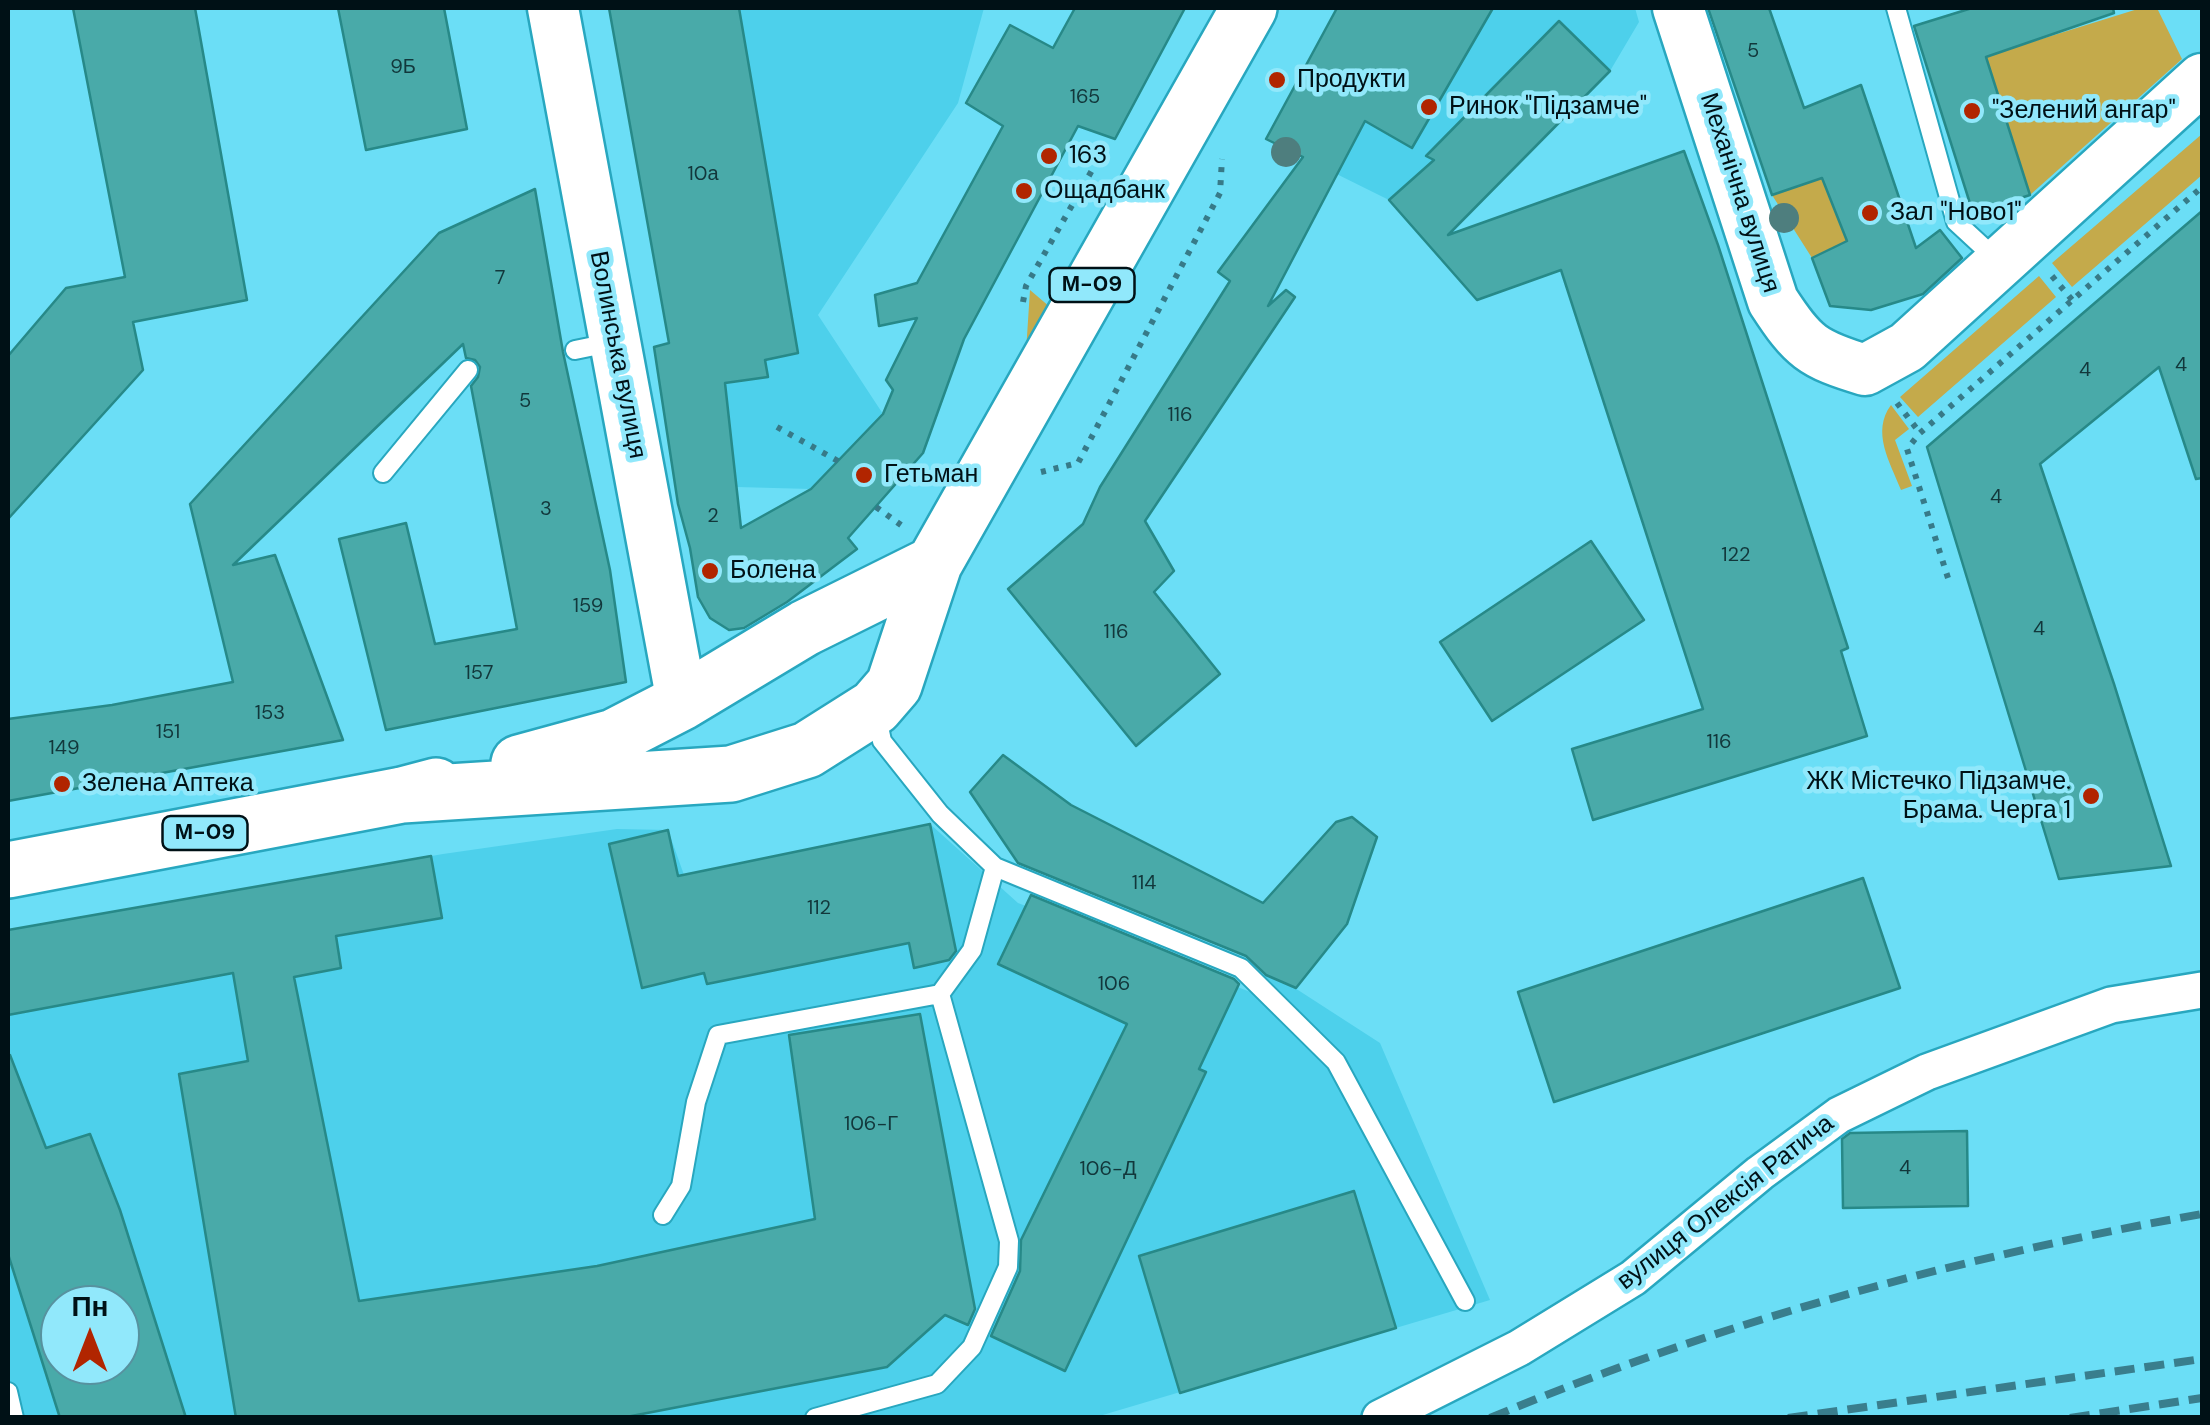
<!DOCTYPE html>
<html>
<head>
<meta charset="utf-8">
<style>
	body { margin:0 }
	#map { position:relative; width:2210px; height:1425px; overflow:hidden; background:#6bdef6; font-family:"DM Sans",sans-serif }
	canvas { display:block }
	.frame { position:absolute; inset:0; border:10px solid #001116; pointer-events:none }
	.north { position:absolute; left:40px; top:1285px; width:100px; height:100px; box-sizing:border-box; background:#91e8fb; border:2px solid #57929f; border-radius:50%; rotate:0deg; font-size:28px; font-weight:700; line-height:40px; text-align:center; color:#001116 }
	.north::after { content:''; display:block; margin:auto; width:35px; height:45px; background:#b12500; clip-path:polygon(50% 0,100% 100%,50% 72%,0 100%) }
</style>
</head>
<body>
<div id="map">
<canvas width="2210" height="1425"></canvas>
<div class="frame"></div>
<div class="north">Пн</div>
</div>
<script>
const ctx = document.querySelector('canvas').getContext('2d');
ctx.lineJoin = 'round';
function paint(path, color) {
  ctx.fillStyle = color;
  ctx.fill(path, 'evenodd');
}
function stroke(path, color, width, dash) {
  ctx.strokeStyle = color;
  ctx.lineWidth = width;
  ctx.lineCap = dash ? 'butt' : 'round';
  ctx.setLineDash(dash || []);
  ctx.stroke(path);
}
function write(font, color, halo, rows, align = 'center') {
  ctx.font = font + ' "DM Sans",sans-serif';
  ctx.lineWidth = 9;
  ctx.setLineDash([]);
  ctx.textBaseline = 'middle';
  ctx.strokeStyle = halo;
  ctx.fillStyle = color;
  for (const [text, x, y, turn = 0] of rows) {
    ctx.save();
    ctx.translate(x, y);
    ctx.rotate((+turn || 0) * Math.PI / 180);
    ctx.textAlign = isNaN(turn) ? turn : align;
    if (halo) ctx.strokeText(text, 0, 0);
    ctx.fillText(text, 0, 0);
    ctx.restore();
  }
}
paint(new Path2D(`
	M609 8H984L958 103 818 315 883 414 923 452 848 538 811 489 737 487 678 504 654 347 669 342Z
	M1337 8H1635L1639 22 1610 71 1418 233 1389 200 1266 139Z
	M930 824 1018 903 1253 993 1267 970 1380 1043 1490 1300 1096 1417 8 1418V930L443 854 617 829 668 830 684 875ZM60 1305H120V1365H60Z`), '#4dd0eb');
paint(new Path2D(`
	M1970 8H1991L2006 50 2141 8H2157L2182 59 2030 195Z
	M2202 134V175L2072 287 2052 263Z
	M1822 178 1847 241 1812 258 1772 195Z
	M2039 276 2056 297 1918 417 1900 397Z
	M1030 290 1057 313 1025 367Z
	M1891 405 1909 429 1895 440 1912 486 1901 490C1890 462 1871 432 1891 405Z`), '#c4aa4b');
const building = new Path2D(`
	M73 8H195L247 300 133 322 143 370 8 519V356L66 288 125 277Z
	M338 8H444L467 129 366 150Z
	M609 8H739L798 353 765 360 768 377 725 383 741 528 811 489 883 414 893 390 886 380 917 318 879 326 875 295 917 283 1003 126 966 103 1010 25 1053 48 1075 8H1185L1115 139 1078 126 964 339 923 453 848 538 857 549 787 602 744 628 729 630 710 618 698 597 690 548 678 504 654 347 669 343Z
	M1337 8H1493L1412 148 1365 121 1268 306 1286 290 1295 297 1145 521 1174 571 1154 592 1220 674 1136 746 1008 589 1083 524 1100 487 1230 281 1218 272 1303 157 1266 139Z
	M1708 8H1769L1804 108 1861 85 1916 248 1940 230 1962 258 1923 294 1871 310 1830 306 1812 258 1847 241 1822 178 1772 195Z
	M1972 8H2113L2114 13 1986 57 2030 195 1973 213 1914 26Z
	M1559 21 1610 71 1448 235 1684 151 1718 245 1848 648 1841 651 1867 736 1593 820 1572 749 1703 709 1561 270 1477 300 1389 200 1434 160 1426 156Z
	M535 189 563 352 610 570 626 682 386 730 339 539 406 523 435 644 517 629 471 386 478 377 480 367 475 360 466 358 463 344 233 565 275 555 343 740 8 801V719L112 705 233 682 190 504 439 233Z
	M2202 211V478L2196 479 2159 367 2040 464 2114 684 2171 866 2059 879 1927 447Z
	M1591 541 1644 620 1492 721 1440 642Z
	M1003 755 1071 805 1263 903 1336 822 1352 817 1377 837 1347 924 1296 988 1266 975 1246 956 1018 863 970 792Z
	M930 824 956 951 949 960 914 968 909 943 707 984 704 973 642 988 609 844 668 830 678 876Z
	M431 856 442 918 336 936 341 968 294 977 359 1301 597 1266 815 1219 789 1035 920 1014 975 1309 968 1325 945 1315 887 1367 621 1418H236L179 1074 248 1061 233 973 8 1015V930Z
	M1863 878 1900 988 1554 1102 1518 992Z
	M1031 895 1234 979 1239 984 1199 1069 1206 1072 1065 1371 991 1336 1020 1271 1021 1240 1127 1024 998 964Z
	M8 1055H10L46 1148 90 1134 120 1210 186 1418H60L8 1254ZM60 1305H120V1365H60Z
	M1967 1131 1968 1206 1843 1208 1842 1139 1850 1133Z
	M1354 1191 1396 1328 1180 1393 1139 1256Z`);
paint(building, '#49aaa9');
stroke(building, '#278988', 2.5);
const lane = new Path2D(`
	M1896 8 1956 222 1996 259
	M575 350 614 342
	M383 473 468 370
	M876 713 882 741 940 814 995 867 1241 968 1336 1062 1465 1301
	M663 1215 681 1186 696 1102 718 1035 940 994 972 950 995 867
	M8 1392 14 1418
	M815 1418 937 1384 972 1347 1008 1267 1009 1241 940 994`);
const street = new Path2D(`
	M1380 1418 1519 1348 1633 1278 1760 1173 1839 1115 1927 1072 2111 1005 2202 990`);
const secondary = new Path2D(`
	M553 8 682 702
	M1678 8 1773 301C1803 347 1812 354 1865 370L1907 347 2202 79`);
const primary = new Path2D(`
	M519 763 614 737 682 702 805 628 934 564
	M402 795 731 774 807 750 875 707 894 685 934 564 1249 8
	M8 870 402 795 436 786`);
stroke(lane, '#28a7bf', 22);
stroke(street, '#28a7bf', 40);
stroke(secondary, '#28a7bf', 55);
stroke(primary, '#28a7bf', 60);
stroke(new Path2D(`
	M2052 276 2073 301
	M1023 302 1026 286 1099 158 1108 157
	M1897 403 1920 433
	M777 427 838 461
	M1041 472 1078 463 1220 193 1222 159
	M876 507 901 525
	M1948 578 1907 449 1920 433 2202 187`), '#377a88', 6, [5, 8]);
stroke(lane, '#fff', 18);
stroke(street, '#fff', 35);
stroke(secondary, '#fff', 50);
stroke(primary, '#fff', 55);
stroke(new Path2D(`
	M1490 1418C1719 1322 1959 1257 2202 1214
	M1788 1418 2202 1359
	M2070 1418 2202 1398`), '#397e8d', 8, [20, 10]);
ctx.fillStyle = '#4e7e7e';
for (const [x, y] of [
	[1286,152],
	[1784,218]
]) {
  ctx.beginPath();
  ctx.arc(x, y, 15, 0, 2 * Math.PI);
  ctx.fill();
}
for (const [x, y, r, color] of [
	[1277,80,10,"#b12500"],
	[1429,107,10,"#b12500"],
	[1972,111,10,"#b12500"],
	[1049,156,10,"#b12500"],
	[1024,191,10,"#b12500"],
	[1870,213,10,"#b12500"],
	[864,475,10,"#b12500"],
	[710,571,10,"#b12500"],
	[62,784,10,"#b12500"],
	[2091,796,10,"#b12500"]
]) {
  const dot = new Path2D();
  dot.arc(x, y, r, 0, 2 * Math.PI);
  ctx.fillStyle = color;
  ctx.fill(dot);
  stroke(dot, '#91e8fb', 4);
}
write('20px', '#12373b', null, [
	["5",1753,52],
	["9Б",403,68],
	["165",1085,98],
	["10а",703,175],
	["7",500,279],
	["4",2181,366],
	["4",2085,371],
	["5",525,402],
	["116",1180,416],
	["4",1996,498],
	["3",546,510],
	["2",713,517],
	["122",1736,556],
	["159",588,607],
	["4",2039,630],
	["116",1116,633],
	["157",479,674],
	["153",270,714],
	["151",168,733],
	["116",1719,743],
	["149",64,749],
	["114",1144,884],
	["112",819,909],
	["106",1114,985],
	["106-Г",871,1125],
	["4",1905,1169],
	["106-Д",1108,1170]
]);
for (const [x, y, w] of [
	[1092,285,85],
	[205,833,85]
]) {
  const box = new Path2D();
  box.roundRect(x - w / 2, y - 17, w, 34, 8);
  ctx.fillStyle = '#91e8fb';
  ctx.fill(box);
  stroke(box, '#001116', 2.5);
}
write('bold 22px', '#001116', null, [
	["М-09",1092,285],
	["М-09",205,833]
]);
write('25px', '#001116', '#91e8fb', [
	["Продукти",1297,80],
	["Ринок \"Підзамче\"",1449,107],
	["\"Зелений ангар\"",1992,111],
	["163",1069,156],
	["Ощадбанк",1044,191],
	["Зал \"Ново1\"",1890,213],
	["Гетьман",884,475],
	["Болена",730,571],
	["ЖК Містечко Підзамче.",2071,782,"right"],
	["Брама. Черга 1",2071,811,"right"],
	["Зелена Аптека",82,784]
], 'left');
write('25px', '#001116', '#91e8fb', [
	["Механічна вулиця",1739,193,72],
	["Волинська вулиця",617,355,79],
	["вулиця Олексія Ратича",1726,1203,-38]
]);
</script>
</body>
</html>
